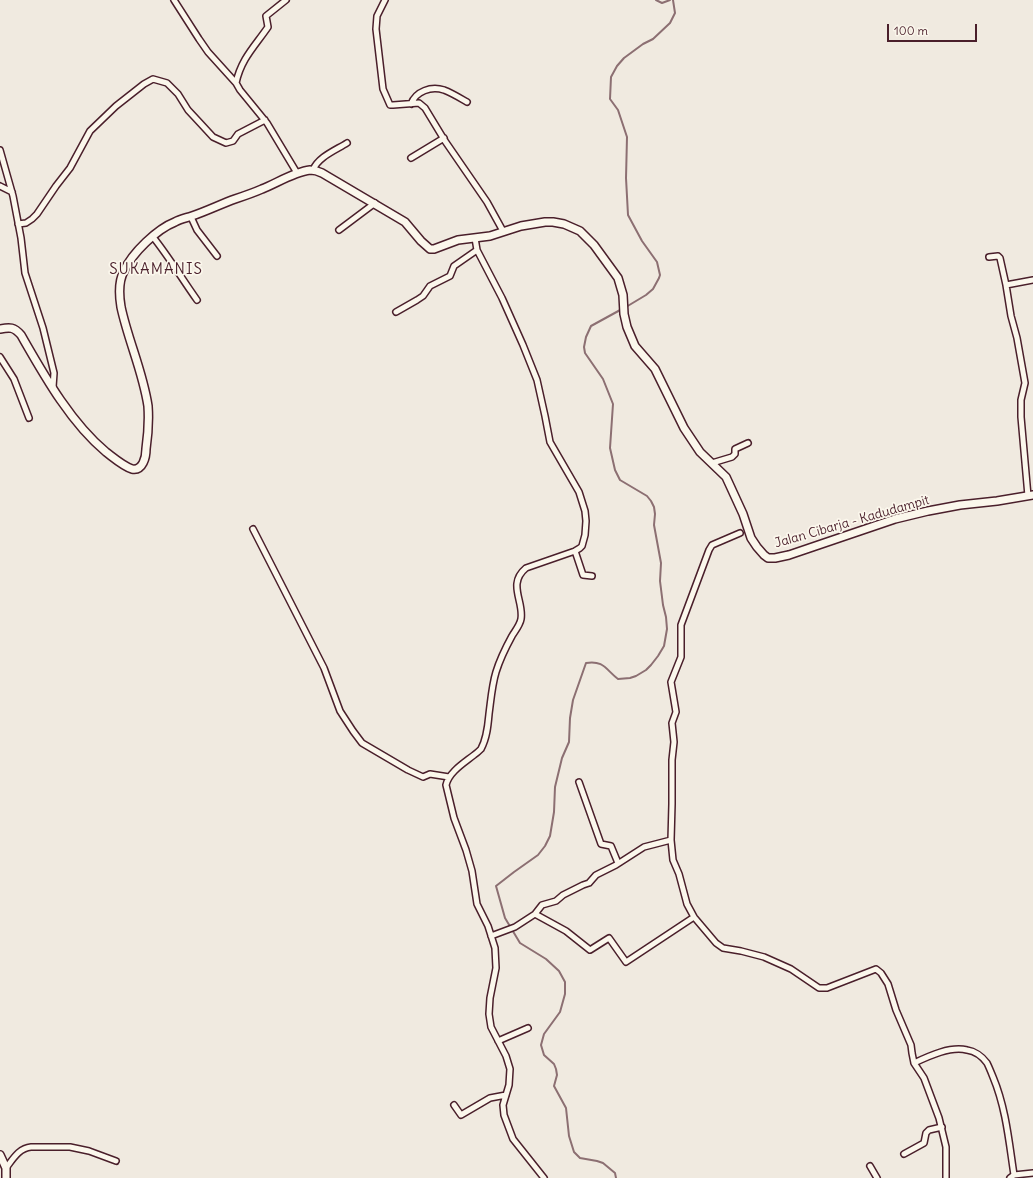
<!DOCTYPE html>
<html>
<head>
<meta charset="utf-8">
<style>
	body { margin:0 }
	#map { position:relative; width:1033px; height:1178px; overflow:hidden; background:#f0eae0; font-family:Delius,sans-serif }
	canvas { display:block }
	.scale { position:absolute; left:887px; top:24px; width:90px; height:18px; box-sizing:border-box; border:2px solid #4a1f2b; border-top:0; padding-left:5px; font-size:12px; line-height:14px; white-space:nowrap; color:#4a1f2b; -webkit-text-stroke:3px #fbf7ec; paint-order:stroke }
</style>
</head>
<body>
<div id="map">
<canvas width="1033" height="1178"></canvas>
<div class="scale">100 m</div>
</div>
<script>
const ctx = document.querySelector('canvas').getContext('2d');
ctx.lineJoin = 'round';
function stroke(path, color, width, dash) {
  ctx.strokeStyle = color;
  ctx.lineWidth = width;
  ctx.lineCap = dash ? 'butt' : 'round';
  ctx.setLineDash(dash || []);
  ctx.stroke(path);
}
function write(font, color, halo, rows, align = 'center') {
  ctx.font = font + ' Delius,sans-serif';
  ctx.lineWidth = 3.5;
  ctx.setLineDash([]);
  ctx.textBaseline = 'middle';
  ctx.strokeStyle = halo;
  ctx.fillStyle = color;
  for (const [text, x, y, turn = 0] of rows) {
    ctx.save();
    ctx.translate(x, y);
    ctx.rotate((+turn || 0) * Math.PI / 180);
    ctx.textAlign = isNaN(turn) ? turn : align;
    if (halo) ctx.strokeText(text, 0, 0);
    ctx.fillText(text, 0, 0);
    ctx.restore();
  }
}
stroke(new Path2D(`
	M656 0 662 3 670 0
	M626 307 646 295 653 289 659 278 660 275 657 262 642 241 628 215 626 178 627 137 618 110 610 99 611 77 617 66 624 58 643 44 653 39 670 23 675 13 673 0
	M616 1178 615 1173 603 1163 597 1161 580 1158 574 1152 569 1136 566 1108 554 1086 557 1075 556 1069 554 1064 544 1055 541 1045 544 1034 560 1012 565 994V982L559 971 546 959 520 943 505 918 496 886 514 872 538 855 545 846 550 836 554 812 555 787 562 758 569 742 570 718 573 700 586 663C604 660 606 670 618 679L630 678 636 676 646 670 651 665 658 656 664 646 667 629 666 617 663 605 660 581 661 563 654 525 655 514 654 507 651 501 647 496 620 480 615 470 610 448 613 404 603 379 585 353 584 347 586 337 591 326 622 309`), '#8c6f72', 2);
const street = new Path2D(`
	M174 0 199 39 208 52 236 83
	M286 0 266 16 268 27C255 46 241 59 236 83L240 90 267 123 297 173
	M385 0 377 16 376 29 383 89 390 105H393L419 103 425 108 445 141 487 202 503 231
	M411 104C416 91 431 86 444 90 452 93 460 98 467 102
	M0 150 13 196 21 238 25 273 43 328 54 373 53 387
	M411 158 444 138
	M313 170C318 157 336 150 347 143
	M0 186 12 192
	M191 217 197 230 217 256
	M18 224 26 223 32 219 37 214 56 186 70 168 90 131 116 106 144 84 153 79 167 83 178 94 188 110 201 124 213 137 226 143 233 141 238 134 265 120
	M339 230 375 203
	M153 237C169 257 182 279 197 300
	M475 238 477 250 502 298 523 345 537 380 545 416 550 442 579 492 585 511 586 521 585 535 582 546 580 548 575 551 526 568C507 584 524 601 521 619 520 625 515 631 512 636 506 647 500 659 496 672 492 685 491 699 489 714 488 725 487 738 481 749 479 751 477 753 474 755 464 763 449 772 446 785L454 818 466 850 472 871 477 904 488 926 495 948 496 968 490 998 489 1014 491 1027 506 1056 510 1069 509 1085 503 1105 504 1115 513 1139 544 1178
	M989 257 998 256 1000 258 1006 285
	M396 312 417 300 423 296 430 286 450 276 454 266 477 250
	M0 357 14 379 29 418
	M712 463 732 457 735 454V449L748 443
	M1028 496 1021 417V400L1025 383 1017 338 1011 316 1006 285 1033 280
	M253 529 324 668 340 711 353 731 362 743 408 770 423 777 430 774 449 777
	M740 533 712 545 709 550 681 625V657L671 682 676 712 672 723 674 742 672 760V804L671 840 673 860 679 874 687 904 694 917 716 943 723 948 741 951 764 957 791 969 819 988H827L876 969 881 973 888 984 896 1010 911 1045 912 1053 914 1063 924 1078 939 1118 946 1147V1178
	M575 551 583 575 592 576
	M579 782 601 844 611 846 618 863
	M535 914 566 931 590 950 609 938 626 962 694 917
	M491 936 515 927 535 914 542 905 556 901 563 895 583 885 589 883 596 875 616 865 644 847 671 840
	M498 1041 528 1028
	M914 1063C929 1056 950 1046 967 1050 974 1051 982 1056 987 1063 989 1067 991 1072 993 1077 1006 1108 1009 1142 1014 1175
	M454 1105 461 1115 490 1098 506 1095
	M904 1154 924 1143 926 1133 929 1130 942 1127
	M870 1166 877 1178
	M6 1168C13 1159 19 1148 31 1147H70L89 1151 116 1161
	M1010 1178 1014 1175 1033 1173`);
const secondary = new Path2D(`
	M0 329C10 327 14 327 21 335 44 375 70 422 106 452 114 458 123 466 132 469 143 471 146 457 146 449 148 435 149 420 148 406 143 372 128 340 121 307 119 295 118 282 124 271 132 253 157 229 175 222 180 219 186 218 192 216 207 211 221 204 235 199 244 196 253 193 262 189 277 183 294 172 310 170 315 170 318 171 322 173L405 222 421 241 430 249H434L458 240 490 236 521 226 545 222H553L564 224 580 231 594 245 618 278 623 295 624 314 627 327 635 346 655 369 684 428 700 452 726 477 743 514 751 538 757 547 764 555 768 558H775L789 555 895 519 928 511 960 505 997 501 1033 495
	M0 1155 6 1168V1178`);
stroke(street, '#4a1f2b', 8);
stroke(secondary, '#4a1f2b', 10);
stroke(street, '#fbf7ec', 5);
stroke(secondary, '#fbf7ec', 7);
write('13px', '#4a1f2b', '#fbf7ec', [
	["Jalan Cibarja - Kadudampit",852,522,-16]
]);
ctx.letterSpacing = '1px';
write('15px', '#4a1f2b', '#fbf7ec', [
	["SUKAMANIS",156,270]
]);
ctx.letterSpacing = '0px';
</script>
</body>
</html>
